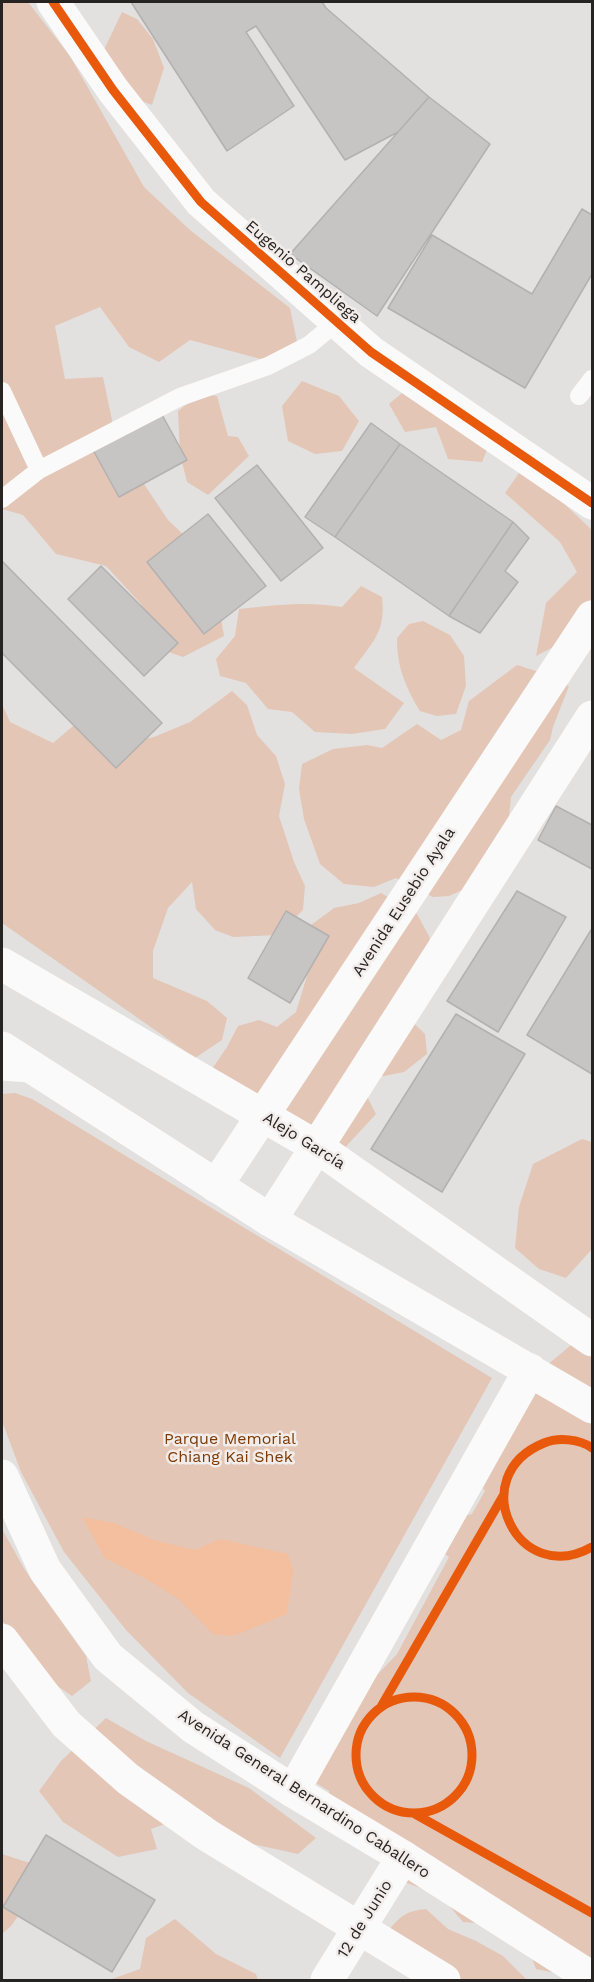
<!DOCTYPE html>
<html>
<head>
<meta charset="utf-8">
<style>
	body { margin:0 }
	#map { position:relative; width:594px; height:1982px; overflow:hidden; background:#e3e1df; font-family:"Work Sans",sans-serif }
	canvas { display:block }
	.frame { position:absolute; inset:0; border:3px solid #262423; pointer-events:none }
</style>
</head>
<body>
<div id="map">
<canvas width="594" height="1982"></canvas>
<div class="frame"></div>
</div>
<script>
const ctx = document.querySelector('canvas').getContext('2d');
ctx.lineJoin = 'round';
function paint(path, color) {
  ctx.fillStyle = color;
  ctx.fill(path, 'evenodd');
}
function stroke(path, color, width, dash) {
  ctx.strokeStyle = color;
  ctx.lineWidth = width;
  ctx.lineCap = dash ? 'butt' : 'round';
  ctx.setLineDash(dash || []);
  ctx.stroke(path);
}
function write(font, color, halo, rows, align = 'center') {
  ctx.font = font + ' "Work Sans",sans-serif';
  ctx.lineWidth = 5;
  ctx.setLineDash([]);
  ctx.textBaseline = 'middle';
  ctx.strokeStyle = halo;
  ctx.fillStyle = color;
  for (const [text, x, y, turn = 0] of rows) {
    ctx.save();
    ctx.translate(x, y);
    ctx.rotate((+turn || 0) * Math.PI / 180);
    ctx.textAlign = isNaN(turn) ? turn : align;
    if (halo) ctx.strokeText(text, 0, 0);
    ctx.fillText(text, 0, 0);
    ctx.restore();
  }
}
paint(new Path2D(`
	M2 2H28L70 56 144 187 190 230 290 308 298 347 268 361 190 340 159 362 129 347 100 307 55 326 65 379 103 377 112 420 109 457 144 484 168 520 201 551 216 589 224 636 183 657 151 646 141 604 106 566 56 554 23 515 2 509Z
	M122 12 137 19 153 39 164 68 152 105 126 95 102 54Z
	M302 381 339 396 359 421 342 451 315 454 288 441 282 406Z
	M414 383 492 438 482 462 448 459 436 427 405 432 389 404Z
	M200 394 217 396 228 436 238 437 249 456 208 495 187 482 180 454 178 411Z
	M524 466 592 530V598L559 644 536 656 546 603 577 572 560 542 505 493Z
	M361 586 382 597C386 632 373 641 354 668L404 703 385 729 352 734 315 732 292 712 268 709 246 683 220 676 216 659 235 636 239 609C276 605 306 601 342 607Z
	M423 621 450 635 464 656 466 686 456 714 437 716 420 711C405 686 397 667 397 638L409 624Z
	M517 665 536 671 569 686 553 727 550 740 511 797 508 826 469 887 449 896 433 897 396 878 374 887 344 884 320 864 304 819 299 789 302 764 333 749 367 745 382 748 417 724 441 740 461 730 469 701Z
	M232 691 247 705 257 735 276 756 285 784 279 816 294 862 305 886 303 910 277 935 233 937 215 930 196 909 192 882 168 908 153 951V978L207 1001 227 1018 222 1040 195 1058 2 923V704L10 722 53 743 79 721 104 748 154 737 190 722Z
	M381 893 417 914 429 936 435 957 398 1008 425 1034 427 1054 404 1072 384 1076 355 1073 376 1114 340 1153 210 1072 227 1047 238 1026 259 1020 277 1027 296 1012 310 966 307 928 334 908 359 903Z
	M15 1093 32 1099 492 1378 280 1758 188 1693 126 1630 64 1552 21 1472 2 1421V1094Z
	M582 1139 592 1142V1249L566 1278 539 1269 515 1248 519 1207 533 1164Z
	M583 1335H592V1969L565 1975 536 1969 531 1956 489 1924 463 1922 440 1895 407 1883 373 1858 331 1814 329 1791 311 1780 351 1689 378 1674 397 1654 449 1557 444 1553 455 1518 472 1514 485 1491 483 1488 546 1366Z
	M2 1529 25 1570 86 1656 91 1681 72 1696 34 1670 2 1620Z
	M106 1718 146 1741 249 1788 316 1838 298 1854 248 1843 201 1811 151 1829 157 1849 118 1857 63 1822 39 1791 61 1761Z
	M2 1854 30 1863 29 1901 11 1926 2 1934Z
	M426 1909 448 1929 476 1941 503 1956 527 1980H415L389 1930C401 1915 407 1911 426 1909Z
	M175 1919 216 1954 256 1974 258 1980H109L140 1969 146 1938Z`), '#e3c6b6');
paint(new Path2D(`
	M82 1517 114 1523 154 1540 195 1550 220 1539 288 1554 293 1571 287 1614 233 1636 213 1634 180 1600 148 1580 105 1558Z`), '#f4bf9f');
const building = new Path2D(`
	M131 2H322L326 8 429 97 398 132 345 160 256 26 246 32 294 106 227 151Z
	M429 97 490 144 377 316 290 254Z
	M582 209 592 215V274L525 388 388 308 432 235 532 294Z
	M161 413 187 460 119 497 93 450Z
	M371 423 400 444 335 537 305 517Z
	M400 444 513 522 449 616 335 537Z
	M257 465 323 548 281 581 215 498Z
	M208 514 266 586 204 634 147 562Z
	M513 522 529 538 505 571 518 582 480 633 449 616Z
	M2 561 162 723 116 768 2 653Z
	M101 566 178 643 144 676 68 599Z
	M556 806 592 825V869L538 840Z
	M517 891 566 917 498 1032 447 1001Z
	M286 911 329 936 290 1003 248 978Z
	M591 930 592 931V1074L527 1035Z
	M456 1014 525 1054 442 1192 371 1149Z
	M46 1835 155 1900 112 1972 3 1907Z`);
paint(building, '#c6c5c4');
stroke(building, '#b3b1b0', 1.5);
stroke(new Path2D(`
	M2 391 39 470
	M579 396 592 379
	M2 499 39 470 180 397 268 366 309 345 337 322`), '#fbfafa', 18);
stroke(new Path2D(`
	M53 2 113 90 201 202 371 352 592 503
	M216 1186 592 617
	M270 1220 592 717
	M293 1791 530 1370
	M327 1980 403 1857`), '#fbfafa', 33);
stroke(new Path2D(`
	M2 964 317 1147 592 1340
	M2 1048 270 1220 592 1407`), '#fbfafa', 33);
stroke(new Path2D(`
	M2 1064 30 1066
	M2 1476 45 1570 108 1657 193 1727 293 1791 403 1857 592 1978
	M2 1640 66 1724 128 1779 207 1835 444 1980`), '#fbfafa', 33);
stroke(new Path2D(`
	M53 2 113 90 201 202 371 352 592 503
	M592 1448C580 1439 558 1437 544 1443 463 1476 518 1589 592 1547
	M356 1755a58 58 0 1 1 116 0a58 58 0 1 1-116 0Z
	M382 1705 503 1496
	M415 1814 592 1913`), '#e8590c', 9);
write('16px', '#262423', '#f2edea', [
	["Eugenio Pampliega",303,272,41],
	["Avenida Eusebio Ayala",404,902,-57],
	["Alejo García",304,1141,32],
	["Avenida General Bernardino Caballero",304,1794,33],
	["12 de Junio",365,1919,-58]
]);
write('16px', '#7d3a05', '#f2edea', [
	["Parque Memorial",230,1439],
	["Chiang Kai Shek",230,1457]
]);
</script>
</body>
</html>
